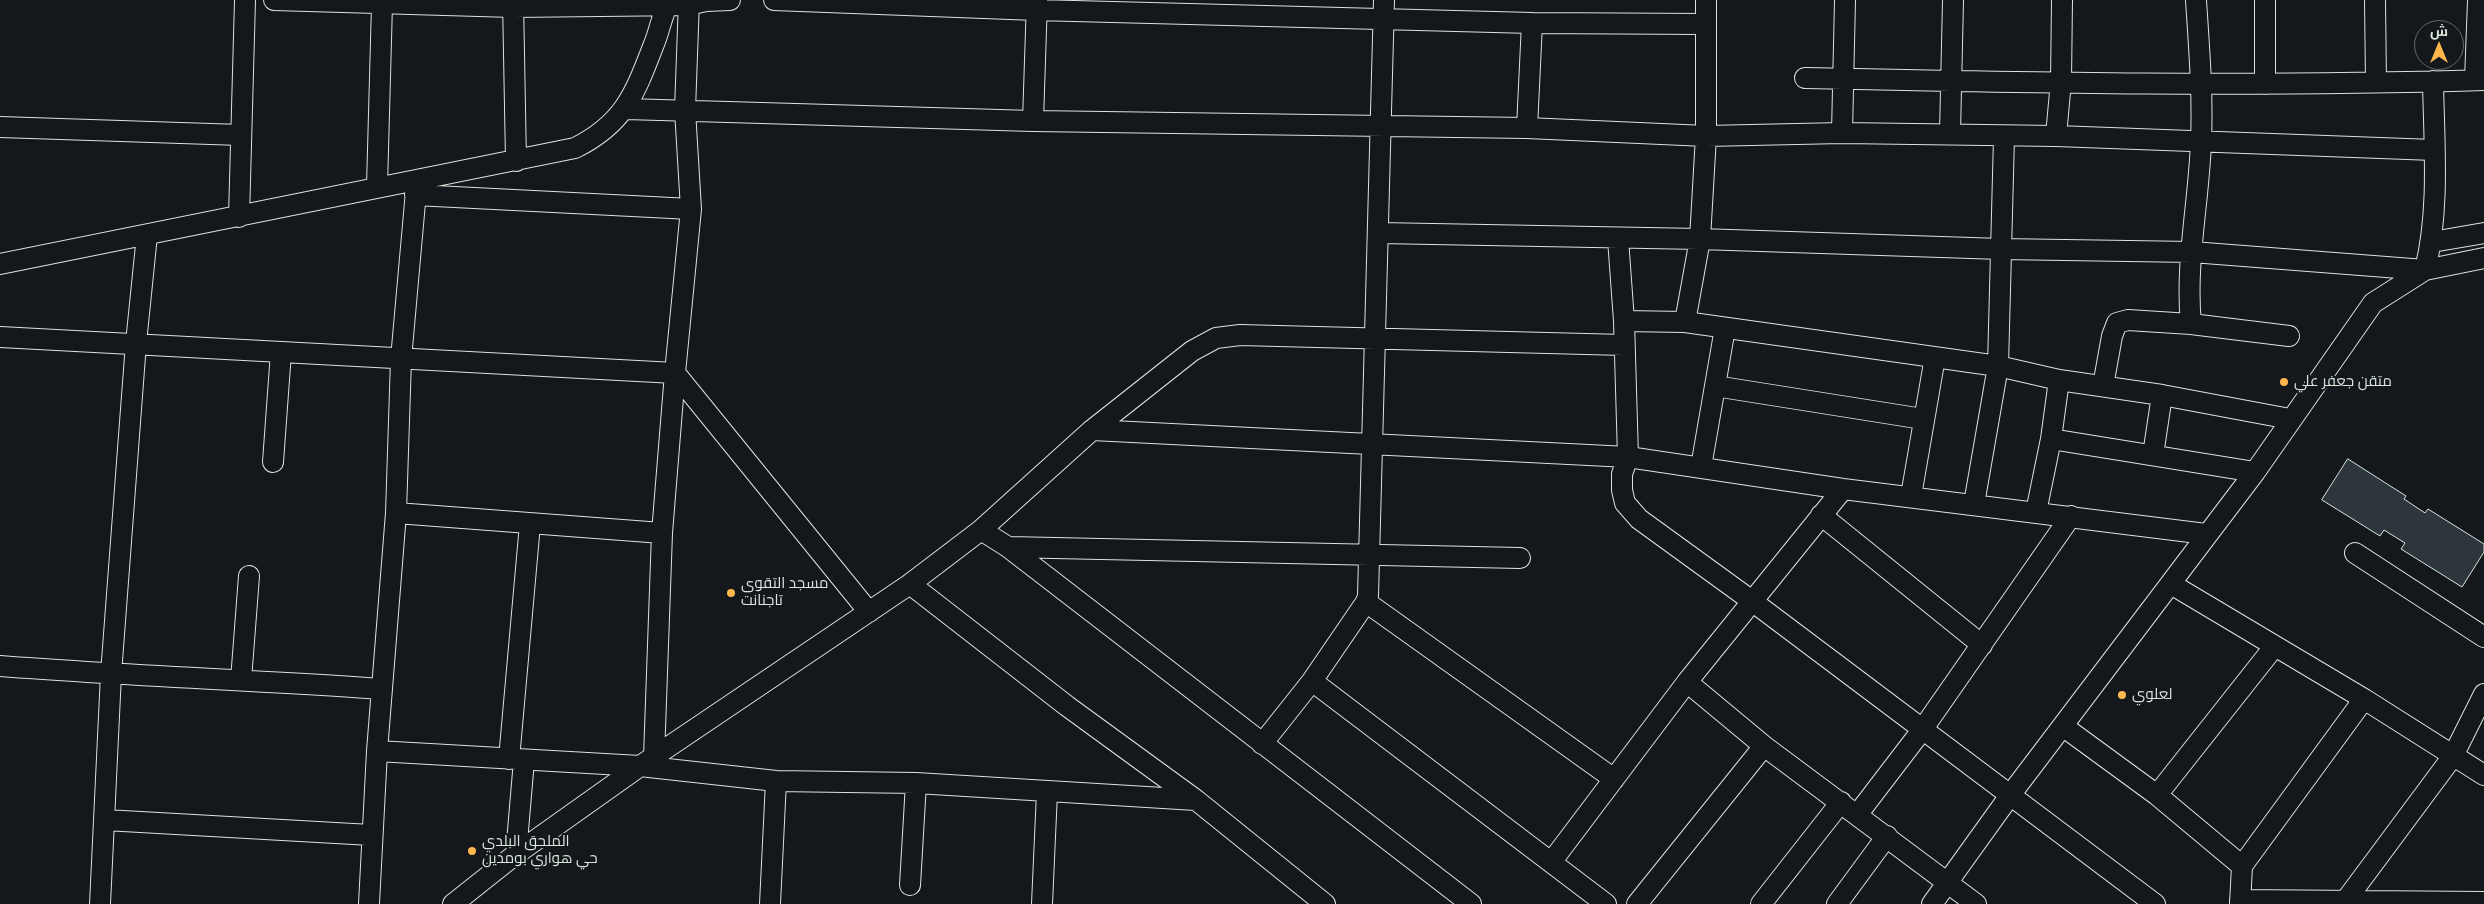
<!DOCTYPE html>
<html>
<head>
<meta charset="utf-8">
<style>
	body { margin:0 }
	#map { position:relative; width:2484px; height:904px; overflow:hidden; background:#14181c; font-family:Merriweather,Cairo,serif }
	canvas { display:block }
	.north { position:absolute; left:2414px; top:20px; width:50px; height:50px; box-sizing:border-box; background:#14181c; border:1px solid #626a69; border-radius:50%; rotate:0deg; font-size:14px; font-weight:700; line-height:20px; text-align:center; color:#d8e6dc }
	.north::after { content:''; display:block; margin:auto; width:18px; height:22px; background:#ffb74d; clip-path:polygon(50% 0,100% 100%,50% 72%,0 100%) }
</style>
</head>
<body>
<div id="map">
<canvas width="2484" height="904"></canvas>
<div class="north">ش</div>
</div>
<script>
const ctx = document.querySelector('canvas').getContext('2d');
ctx.lineJoin = 'round';
function paint(path, color) {
  ctx.fillStyle = color;
  ctx.fill(path, 'evenodd');
}
function stroke(path, color, width, dash) {
  ctx.strokeStyle = color;
  ctx.lineWidth = width;
  ctx.lineCap = dash ? 'butt' : 'round';
  ctx.setLineDash(dash || []);
  ctx.stroke(path);
}
function write(font, color, halo, rows, align = 'center') {
  ctx.font = font + ' Merriweather,Cairo,serif';
  ctx.lineWidth = 4;
  ctx.setLineDash([]);
  ctx.textBaseline = 'middle';
  ctx.strokeStyle = halo;
  ctx.fillStyle = color;
  for (const [text, x, y, turn = 0] of rows) {
    ctx.save();
    ctx.translate(x, y);
    ctx.rotate((+turn || 0) * Math.PI / 180);
    ctx.textAlign = isNaN(turn) ? turn : align;
    if (halo) ctx.strokeText(text, 0, 0);
    ctx.fillText(text, 0, 0);
    ctx.restore();
  }
}
const building = new Path2D(`
	M2348 459 2406 496 2404 499 2425 513 2428 509 2484 544V552L2462 587 2401 549 2405 543 2384 530 2380 536 2322 500Z`);
paint(building, '#2c363c');
stroke(building, '#d8e6dc', 1);
const minor = new Path2D(`
	M274 0 513 7 688 5 706 1 730 0
	M513 0 516 161
	M689 0 685 110 691 209 675 373 869 612
	M774 0 1036 10 1532 23 1705 24
	M2196 0C2199 47 2203 94 2201 141 2199 202 2185 263 2191 324L2289 336
	M2265 0V84
	M2375 0 2376 82
	M1805 78C2031 83 2258 87 2484 80
	M2475 80 2478 0
	M626 109 1033 121 1527 128 1706 136 1842 133 2056 136 2434 150
	M1033 121 1037 0
	M0 127 241 135
	M1527 128 1532 23
	M1842 133 1845 0
	M1950 134 1953 0
	M2056 136 2061 81 2062 0
	M377 186 382 4
	M415 195 691 209
	M239 217 245 0
	M1379 233 1700 239 2001 249 2192 252 2425 270 2484 258
	M1618 239 1624 321 1628 457 1622 474V490L1625 503 1639 519 1752 601 2155 904
	M2432 242 2484 233
	M0 264 575 148C625 123 635 93 654 44 660 30 662 13 670 0
	M1624 321 1685 322 1998 366 2059 380 2162 395 2290 419
	M1685 322 1700 239 1706 136V0
	M0 337 675 373 662 533 654 757
	M1715 386 1923 419
	M2103 386 2112 336 2117 323 2128 320 2191 324
	M1092 430 1628 457 1843 489 2206 534
	M2051 439 2255 472
	M2153 455 2162 395
	M273 462 281 352
	M1701 467 1725 328
	M1911 496 1935 357
	M1974 504 1998 366 2004 137
	M2036 512 2051 439 2059 380
	M396 513 662 533
	M1821 515 1982 645
	M981 530 1008 547 1471 904
	M1008 547 1520 558
	M2355 553 2484 637
	M910 584 1067 706 1196 800 1325 904
	M2171 584 2364 699 2484 775
	M1366 602 1614 779
	M0 666C127 676 255 680 382 689
	M241 680 249 576
	M1312 681 1606 904
	M1687 682 1764 746 1976 904
	M2064 727 2157 795 2242 866
	M1262 744 1312 681 1366 602 1368 596 1384 0
	M377 751 640 766 776 781 916 783 1196 800
	M509 759 530 524
	M2157 795 2274 647
	M1857 815 1922 730 2071 516
	M105 820 371 835
	M516 854 524 760
	M1552 861 1687 682 1843 489
	M910 885 916 783
	M2240 900 2484 902
	M2346 900 2453 756 2484 694
	M100 904 111 674 136 343 147 235
	M369 904 377 751 396 513 401 359 417 180
	M453 904 516 854 640 766 910 584 981 530 1092 430 1192 351 1216 338 1240 335 1624 345
	M770 904 776 781
	M1042 904 1047 792
	M1637 904 1764 746
	M1761 904 1841 802
	M1837 904 1887 836
	M1932 904 2011 794 2255 472 2373 303 2425 270C2440 209 2434 143 2433 81
	M2240 904 2242 866 2364 699`);
stroke(minor, '#d8e6dc', 22);
stroke(minor, '#14181c', 20);
for (const [x, y, r, color] of [
	[2284,382,5,"#ffb74d"],
	[731,593,5,"#ffb74d"],
	[2122,695,5,"#ffb74d"],
	[472,851,5,"#ffb74d"]
]) {
  const dot = new Path2D();
  dot.arc(x, y, r, 0, 2 * Math.PI);
  ctx.fillStyle = color;
  ctx.fill(dot);
  stroke(dot, '#14181c', 2);
}
write('15px', '#d8e6dc', '#14181c', [
	["متقن جعفر علي",2294,382],
	["مسجد التقوى",741,584],
	["تاجنانت",741,601],
	["لعلوي",2132,695],
	["الملحق البلدي",482,842],
	["حي هواري بومدين",482,859]
], 'left');
</script>
</body>
</html>
